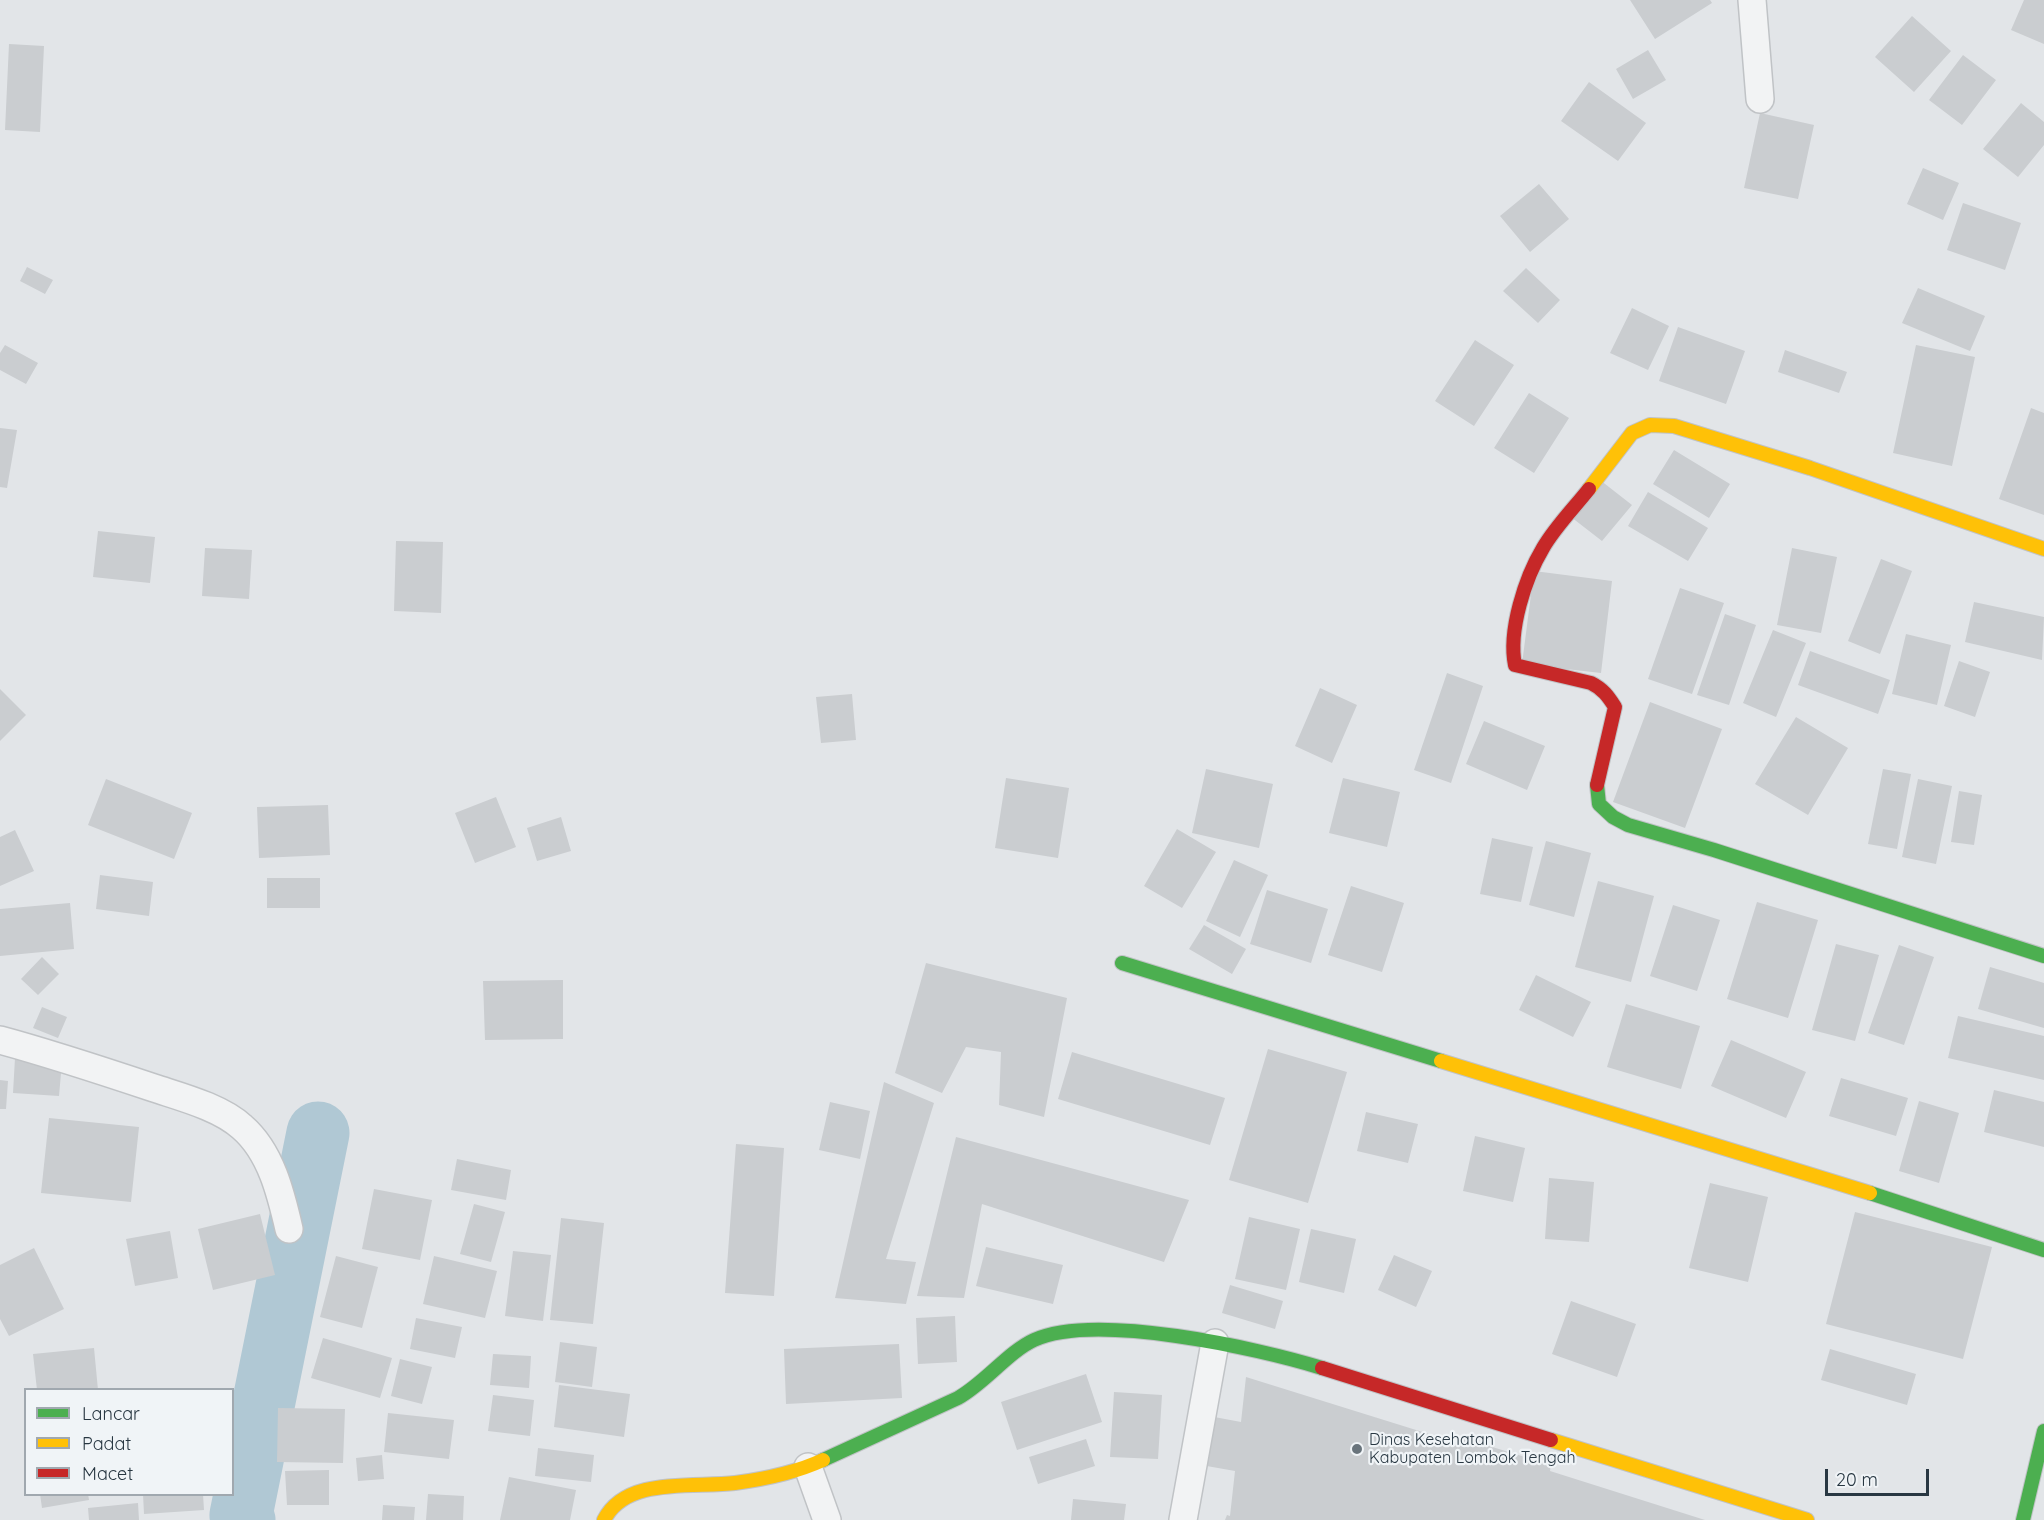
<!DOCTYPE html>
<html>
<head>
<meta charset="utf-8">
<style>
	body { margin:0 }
	#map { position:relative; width:2044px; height:1520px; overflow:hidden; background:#e2e5e8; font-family:Quicksand,sans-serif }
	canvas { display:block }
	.legend { position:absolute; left:24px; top:1388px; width:210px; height:108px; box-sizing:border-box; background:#f0f4f7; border:2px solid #a0a8af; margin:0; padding:8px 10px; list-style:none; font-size:18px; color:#283742 }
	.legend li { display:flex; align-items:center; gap:12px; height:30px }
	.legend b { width:30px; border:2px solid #a0a8af }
	.scale { position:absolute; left:1825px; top:1469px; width:104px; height:27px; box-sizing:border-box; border:3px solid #283742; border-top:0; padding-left:8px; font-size:18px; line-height:21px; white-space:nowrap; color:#283742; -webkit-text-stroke:4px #f0f4f7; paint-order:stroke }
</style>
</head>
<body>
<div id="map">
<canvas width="2044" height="1520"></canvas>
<ul class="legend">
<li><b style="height:8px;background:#4caf50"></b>Lancar</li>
<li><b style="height:8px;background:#ffc107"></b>Padat</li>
<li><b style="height:8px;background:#c62828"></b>Macet</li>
</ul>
<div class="scale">20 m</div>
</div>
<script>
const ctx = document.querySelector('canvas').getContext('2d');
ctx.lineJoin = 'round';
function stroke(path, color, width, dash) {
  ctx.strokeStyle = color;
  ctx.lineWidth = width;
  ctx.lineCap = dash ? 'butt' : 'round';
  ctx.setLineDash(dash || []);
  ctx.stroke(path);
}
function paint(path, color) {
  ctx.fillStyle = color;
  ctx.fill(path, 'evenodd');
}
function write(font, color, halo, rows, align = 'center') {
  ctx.font = font + ' Quicksand,sans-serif';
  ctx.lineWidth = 4.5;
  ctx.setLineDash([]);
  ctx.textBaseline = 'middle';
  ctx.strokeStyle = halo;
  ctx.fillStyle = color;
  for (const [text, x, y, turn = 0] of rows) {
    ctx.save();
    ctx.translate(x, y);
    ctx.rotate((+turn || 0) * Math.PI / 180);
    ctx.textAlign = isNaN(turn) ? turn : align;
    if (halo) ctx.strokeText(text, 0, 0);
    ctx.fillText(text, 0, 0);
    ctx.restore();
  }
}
stroke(new Path2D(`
	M244 1520 241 1515 318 1133`), '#b0c8d4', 63);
paint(new Path2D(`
	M1630 0H1710L1712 3 1655 39Z
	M2024 0H2044V44L2011 30Z
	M1912 16 1951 51 1914 92 1875 57Z
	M9 44 44 46 40 132 5 130Z
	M1648 50 1666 80 1633 99 1616 69Z
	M1963 55 1996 80 1962 125 1929 100Z
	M1589 82 1646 123 1618 161 1561 121Z
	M2021 103 2044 122V145L2018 177 1983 149Z
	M1760 113 1814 125 1798 199 1744 188Z
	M1923 168 1959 183 1943 220 1907 204Z
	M1539 184 1569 219 1530 252 1500 216Z
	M1963 203 2021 223 2005 270 1947 250Z
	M27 267 53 280 45 294 20 281Z
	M1526 268 1560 300 1538 323 1503 291Z
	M1918 288 1985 316 1970 351 1902 323Z
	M1632 308 1669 326 1648 370 1610 353Z
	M1678 327 1745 351 1726 404 1659 381Z
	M1475 340 1514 365 1474 426 1435 401Z
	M5 345 38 363 26 384 0 370V353Z
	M1916 345 1975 357 1952 466 1893 453Z
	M1785 350 1847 372 1839 393 1778 372Z
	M1529 393 1569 418 1534 473 1494 448Z
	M2031 408 2044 413V515L1999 499Z
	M0 428 17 430 7 488 0 487Z
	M1674 450 1730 484 1709 518 1653 484Z
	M1600 480 1632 505 1602 541 1571 517Z
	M1648 492 1708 528 1688 561 1628 526Z
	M98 531 155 537 150 583 93 577Z
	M396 541 443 542 441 613 394 611Z
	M205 548 252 550 249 599 202 596Z
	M1792 548 1837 557 1821 633 1777 625Z
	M1881 559 1912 571 1880 654 1848 641Z
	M1534 571 1612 581 1601 673 1522 664Z
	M1680 588 1724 603 1692 694 1648 679Z
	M1974 602 2044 617 2042 660 1965 642Z
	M1725 614 1756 625 1729 705 1697 695Z
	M1773 630 1806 643 1776 717 1743 703Z
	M1906 634 1951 645 1937 705 1892 694Z
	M1810 651 1890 680 1878 714 1798 685Z
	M1959 661 1990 672 1975 717 1944 706Z
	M1447 673 1483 686 1451 783 1414 770Z
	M1320 688 1357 705 1332 763 1295 746Z
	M0 689 26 715 0 741Z
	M852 694 856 740 821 743 816 697Z
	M1650 702 1722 729 1685 828 1613 802Z
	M1796 717 1848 748 1808 815 1755 784Z
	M1484 721 1545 746 1527 790 1466 764Z
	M1206 769 1273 784 1259 848 1192 833Z
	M1883 769 1911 774 1897 849 1868 844Z
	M1006 778 1069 788 1058 858 995 848Z
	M1343 778 1400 792 1387 847 1329 833Z
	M106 779 192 813 174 859 88 825Z
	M1918 779 1952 786 1936 864 1902 857Z
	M1959 791 1982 795 1974 845 1951 842Z
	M496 797 516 847 475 863 455 813Z
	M328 805 330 855 259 858 257 807Z
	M561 817 571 851 537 861 527 828Z
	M1177 829 1216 852 1182 908 1144 886Z
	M15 830 34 871 0 886V837Z
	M1492 838 1533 847 1521 902 1480 894Z
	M1546 841 1591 853 1574 917 1529 905Z
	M1234 860 1268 875 1240 937 1206 921Z
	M100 875 153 882 149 916 96 909Z
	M267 878H320V908H267Z
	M1598 881 1654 896 1631 982 1575 967Z
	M1351 886 1404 903 1382 972 1328 955Z
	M1267 890 1328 909 1311 963 1250 944Z
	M1757 902 1818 920 1788 1018 1727 999Z
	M70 903 74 949 0 956V909Z
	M1673 905 1720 920 1697 991 1650 976Z
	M1204 925 1246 949 1232 974 1189 949Z
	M1836 944 1879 955 1855 1041 1812 1030Z
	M1899 945 1934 957 1904 1045 1868 1033Z
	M42 957 59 974 38 995 21 979Z
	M926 963 1067 998 1044 1117 999 1105 1001 1052 966 1047 942 1093 895 1073Z
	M1990 967 2044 983V1028L1978 1009Z
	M1536 975 1591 1002 1573 1037 1519 1010Z
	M563 980V1039L485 1040 483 981Z
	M1626 1004 1700 1026 1681 1089 1607 1067Z
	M42 1007 67 1017 58 1038 33 1028Z
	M1958 1016 2044 1036V1080L1948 1058Z
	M1731 1040 1806 1072 1786 1118 1711 1086Z
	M1268 1049 1347 1072 1308 1203 1229 1180Z
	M1072 1052 1225 1098 1210 1145 1058 1099Z
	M15 1058 62 1062 59 1096 13 1093Z
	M1841 1078 1908 1098 1896 1136 1829 1116Z
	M0 1080 8 1081 6 1109H0Z
	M884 1082 934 1103 886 1259 916 1262 906 1304 835 1298Z
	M1994 1090 2044 1102V1147L1984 1132Z
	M1919 1101 1959 1113 1939 1183 1899 1171Z
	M830 1102 870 1111 860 1159 819 1150Z
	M1366 1112 1418 1124 1408 1163 1357 1151Z
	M49 1118 139 1127 131 1202 41 1193Z
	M1475 1136 1525 1148 1513 1202 1463 1191Z
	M956 1137 1189 1200 1164 1262 982 1204 964 1298 917 1296Z
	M736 1144 784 1148 774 1296 725 1293Z
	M457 1159 511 1170 506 1200 451 1190Z
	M1549 1178 1594 1182 1589 1242 1545 1239Z
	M1710 1183 1768 1197 1748 1282 1689 1268Z
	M374 1189 432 1200 420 1260 362 1249Z
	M474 1204 505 1212 491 1262 460 1254Z
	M1855 1212 1992 1247 1963 1359 1826 1324Z
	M260 1214 275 1275 213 1290 198 1229Z
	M1249 1217 1300 1229 1286 1290 1235 1279Z
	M561 1218 604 1223 593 1324 550 1320Z
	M1311 1229 1356 1239 1344 1293 1299 1282Z
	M170 1231 178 1278 135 1286 126 1239Z
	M986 1247 1063 1265 1053 1304 976 1286Z
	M34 1248 64 1309 9 1336 0 1319V1265Z
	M513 1251 551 1255 543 1321 505 1316Z
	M1394 1255 1432 1271 1416 1307 1378 1290Z
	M336 1256 378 1267 362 1328 320 1317Z
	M434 1256 497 1271 485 1318 423 1304Z
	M1230 1285 1283 1301 1275 1329 1222 1313Z
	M1571 1301 1636 1324 1617 1377 1552 1354Z
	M955 1316 957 1362 918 1364 916 1318Z
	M416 1318 462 1327 455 1358 410 1349Z
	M323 1338 392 1358 380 1398 311 1378Z
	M560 1342 597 1347 592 1387 555 1382Z
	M899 1344 902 1398 786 1404 784 1349Z
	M94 1348 98 1390H37L33 1354Z
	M1830 1349 1916 1374 1907 1405 1821 1380Z
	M493 1354 531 1356 529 1388 490 1385Z
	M400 1359 432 1367 422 1404 391 1396Z
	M1086 1374 1102 1422 1017 1450 1001 1402Z
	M1246 1377 1461 1444 1463 1438 1551 1465 1550 1471 1705 1520H1225L1227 1515 1230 1516 1235 1471 1201 1465 1209 1416 1241 1422Z
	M559 1385 630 1394 624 1437 554 1427Z
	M1114 1392 1162 1395 1158 1459 1110 1457Z
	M493 1395 534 1400 530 1436 488 1431Z
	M278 1408 345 1409 343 1463 277 1462Z
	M388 1413 454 1420 449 1459 384 1452Z
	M1086 1439 1095 1466 1038 1484 1029 1457Z
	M538 1448 594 1455 591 1482 535 1476Z
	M382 1455 384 1479 358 1481 356 1458Z
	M329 1470V1505H287L285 1471Z
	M509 1477 576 1490 570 1520H500Z
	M40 1494H88L89 1500 42 1508Z
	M143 1494H203L204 1510 144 1514Z
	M428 1494 464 1496 463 1520H426Z
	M1073 1499 1126 1504 1124 1520H1071Z
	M138 1503 139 1520H89L88 1508Z
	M383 1505 415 1507 414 1520H382Z`), '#cacdd0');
const street = new Path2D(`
	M1752 0 1760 99
	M0 1040C52 1054 103 1071 154 1088 181 1097 220 1107 242 1127 271 1152 281 1194 289 1229
	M808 1467 827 1520
	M1183 1520 1215 1343`);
const fast = new Path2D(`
	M1597 785 1599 804 1613 817 1628 825 1714 850 2044 956
	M1122 963 1441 1061
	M1870 1193 2044 1250
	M823 1460 958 1398C985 1383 1008 1352 1034 1340 1095 1312 1257 1348 1322 1368
	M2023 1520 2044 1431`);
const slow = new Path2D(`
	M1589 489 1632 433 1650 425 1674 426 1810 468 2044 549
	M1441 1061 1870 1193
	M1551 1440 1807 1520
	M604 1520C626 1476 694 1488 735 1483 765 1479 795 1473 823 1460`);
const jam = new Path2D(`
	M1589 489C1574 508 1555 527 1543 548 1525 578 1508 631 1515 665L1591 683C1603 689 1608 696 1615 707L1597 785
	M1322 1368 1551 1440`);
stroke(street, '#c0c3c6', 30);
stroke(fast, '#c0c3c6', 16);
stroke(slow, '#c0c3c6', 16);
stroke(jam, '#c0c3c6', 16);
stroke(street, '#f2f3f4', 27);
stroke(fast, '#4caf50', 14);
stroke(slow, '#ffc107', 14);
stroke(jam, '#c62828', 14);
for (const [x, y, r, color] of [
	[1357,1449,6,"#69747c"]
]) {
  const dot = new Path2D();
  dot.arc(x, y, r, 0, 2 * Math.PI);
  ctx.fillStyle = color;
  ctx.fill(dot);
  stroke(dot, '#f0f4f7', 2);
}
write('16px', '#283742', '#f0f4f7', [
	["Dinas Kesehatan",1369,1440],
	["Kabupaten Lombok Tengah",1369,1458]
], 'left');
</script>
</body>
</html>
